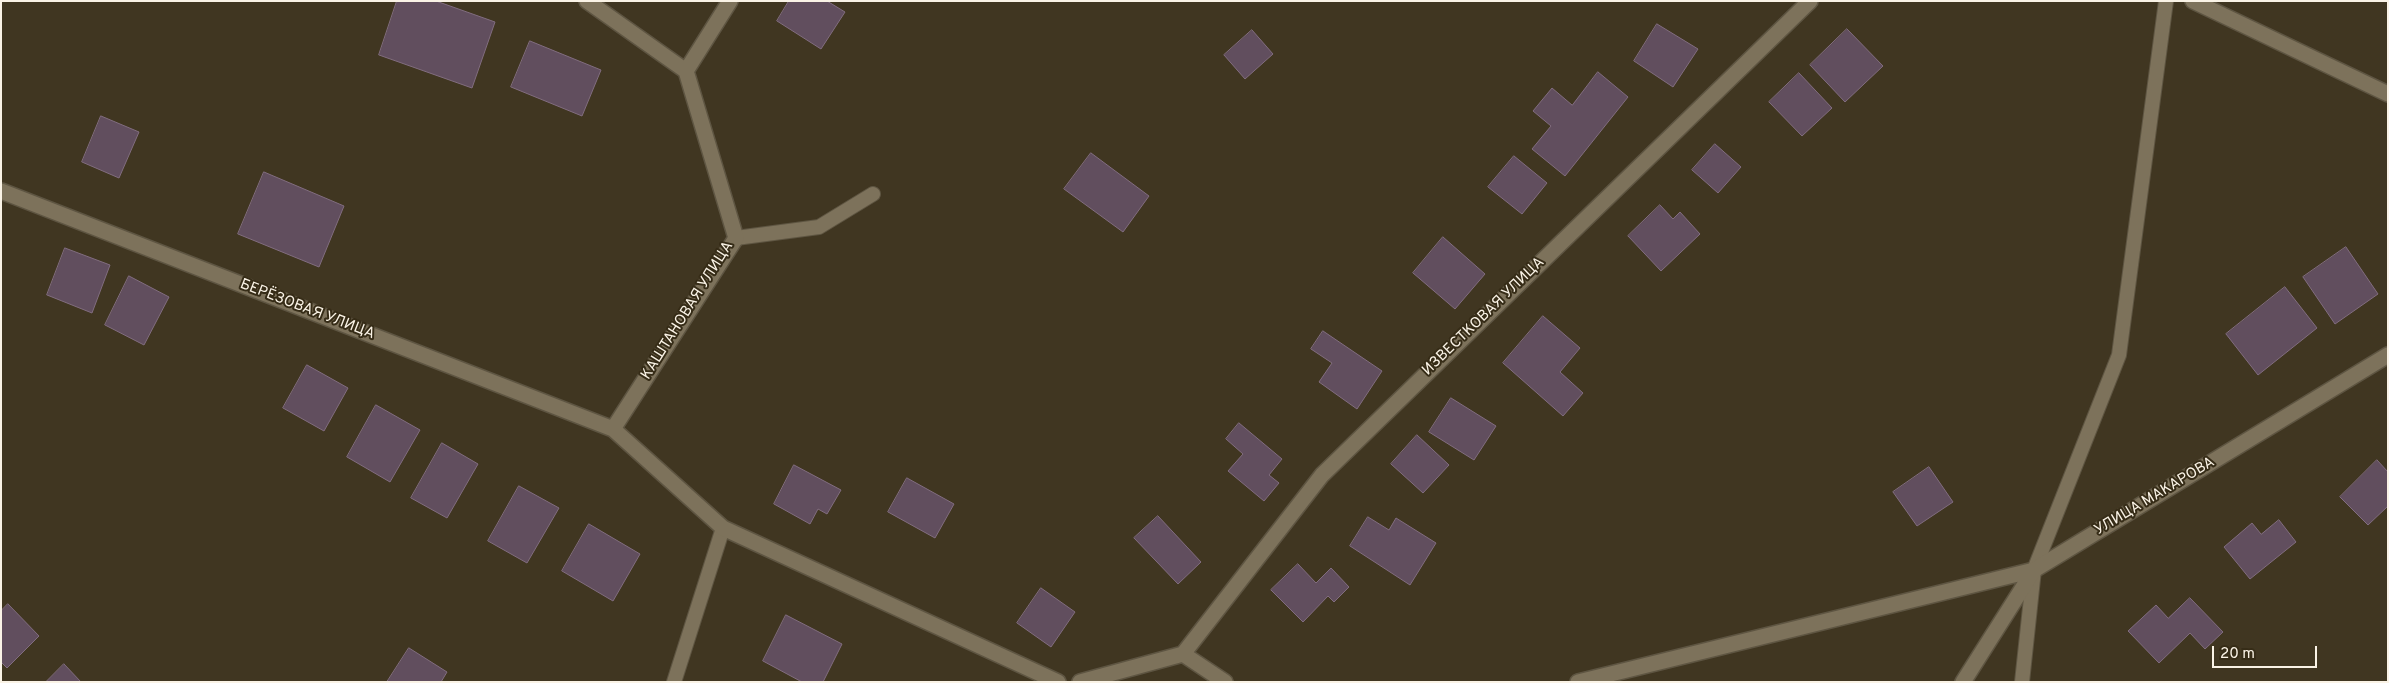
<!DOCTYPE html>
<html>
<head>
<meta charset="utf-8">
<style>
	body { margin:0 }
	#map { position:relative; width:2389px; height:683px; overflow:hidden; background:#403621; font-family:Overpass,sans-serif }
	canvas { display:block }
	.frame { position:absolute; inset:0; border:2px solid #faf3e6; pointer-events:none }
	.scale { position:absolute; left:2212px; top:646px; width:105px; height:22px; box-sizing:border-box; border:2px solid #faf3e6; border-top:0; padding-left:6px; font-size:15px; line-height:18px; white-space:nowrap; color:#faf3e6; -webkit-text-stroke:4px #362c17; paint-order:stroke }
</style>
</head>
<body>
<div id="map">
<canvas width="2389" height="683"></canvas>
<div class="frame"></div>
<div class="scale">20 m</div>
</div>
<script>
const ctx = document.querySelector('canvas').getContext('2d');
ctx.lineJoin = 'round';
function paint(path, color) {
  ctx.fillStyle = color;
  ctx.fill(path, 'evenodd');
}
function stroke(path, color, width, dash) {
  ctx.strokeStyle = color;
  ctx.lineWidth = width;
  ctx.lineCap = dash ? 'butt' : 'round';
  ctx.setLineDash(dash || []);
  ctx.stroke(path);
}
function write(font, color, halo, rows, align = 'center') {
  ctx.font = font + ' Overpass,sans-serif';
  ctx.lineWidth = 4;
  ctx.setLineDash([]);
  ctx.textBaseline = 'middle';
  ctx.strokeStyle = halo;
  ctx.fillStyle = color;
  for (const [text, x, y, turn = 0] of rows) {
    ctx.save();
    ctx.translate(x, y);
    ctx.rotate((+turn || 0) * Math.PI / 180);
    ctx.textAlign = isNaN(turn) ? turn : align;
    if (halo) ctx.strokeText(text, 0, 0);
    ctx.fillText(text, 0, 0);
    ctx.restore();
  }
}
const building = new Path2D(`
	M397 1H436L495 22 472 88 379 55Z
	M789 1H827L845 12 821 49 777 21Z
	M1657 24 1698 49 1673 87 1634 61Z
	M1847 29 1883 66 1845 102 1810 65Z
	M1252 30 1273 54 1245 79 1224 55Z
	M530 41 601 70 582 116 511 87Z
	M1598 72 1628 97 1565 176 1532 149 1551 126 1533 111 1552 88 1572 105Z
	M1799 73 1832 108 1802 136 1769 102Z
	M101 116 139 132 119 178 82 162Z
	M1715 144 1741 167 1718 193 1692 170Z
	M1091 153 1149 196 1123 232 1064 189Z
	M1514 156 1547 183 1522 214 1488 187Z
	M264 172 344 206 319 267 238 234Z
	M1660 205 1673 219 1680 212 1700 234 1661 271 1628 236Z
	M1443 237 1485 274 1455 309 1413 273Z
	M2346 247 2378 294 2335 324 2303 277Z
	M65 248 110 265 92 313 47 295Z
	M129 276 169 297 144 345 105 325Z
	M2285 287 2317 328 2258 375 2226 334Z
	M1543 316 1580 348 1560 372 1583 393 1563 416 1503 363Z
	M1323 331 1382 371 1357 409 1319 382 1332 363 1311 349Z
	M307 365 348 388 324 431 283 408Z
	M1451 398 1496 426 1474 460 1429 432Z
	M376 405 420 430 390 482 347 457Z
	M1239 423 1282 459 1269 475 1279 483 1264 501 1228 471 1243 454 1226 439Z
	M1417 435 1449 465 1423 493 1391 464Z
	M442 443 478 464 447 518 411 498Z
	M2377 460 2388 472V506L2368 525 2340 497Z
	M794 465 841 490 827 514 818 509 810 524 774 504Z
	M1929 467 1953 502 1917 526 1893 492Z
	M907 478 954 504 935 538 888 512Z
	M519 486 559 508 527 563 488 541Z
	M1158 516 1201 562 1178 584 1134 538Z
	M1368 517 1389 530 1396 518 1436 543 1410 585 1350 546Z
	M2279 520 2296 542 2250 579 2224 547 2252 523 2261 534Z
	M589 524 640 554 613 601 562 571Z
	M1298 564 1316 583 1331 568 1349 587 1334 602 1328 596 1303 622 1271 590Z
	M1041 588 1075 612 1051 647 1017 623Z
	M2190 598 2223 632 2205 649 2190 633 2159 663 2128 631 2156 605 2168 618Z
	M8 604 39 636 7 668 1 662V611Z
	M786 615 842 644 823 682H802L763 661Z
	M409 648 447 672 441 682H387Z
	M64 664 81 682H46Z`);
paint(building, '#614e5e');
stroke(building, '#816d7f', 1);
const service = new Path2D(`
	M736 238 819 227 873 194
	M674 682 723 528
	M2022 682 2034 570 2119 355 2166 1`);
const minor = new Path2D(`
	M587 1 686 71
	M2193 1 2388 94
	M1 191 613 429 723 528 1058 682
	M613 429 736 238 686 71 730 1
	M1183 654 1322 475 1810 1
	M1080 682 1183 654 1225 682
	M1578 682 2034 570
	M1963 682 2034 570 2388 355`);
stroke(service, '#5e5542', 16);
stroke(minor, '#5e5542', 18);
stroke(service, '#7d725b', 14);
stroke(minor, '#7d725b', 15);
write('15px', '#faf3e6', '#362c17', [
	["БЕРЁЗОВАЯ УЛИЦА",307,310,21],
	["КАШТАНОВАЯ УЛИЦА",688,311,-58],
	["ИЗВЕСТКОВАЯ УЛИЦА",1484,317,-44],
	["УЛИЦА МАКАРОВА",2155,497,-31]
]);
</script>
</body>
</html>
